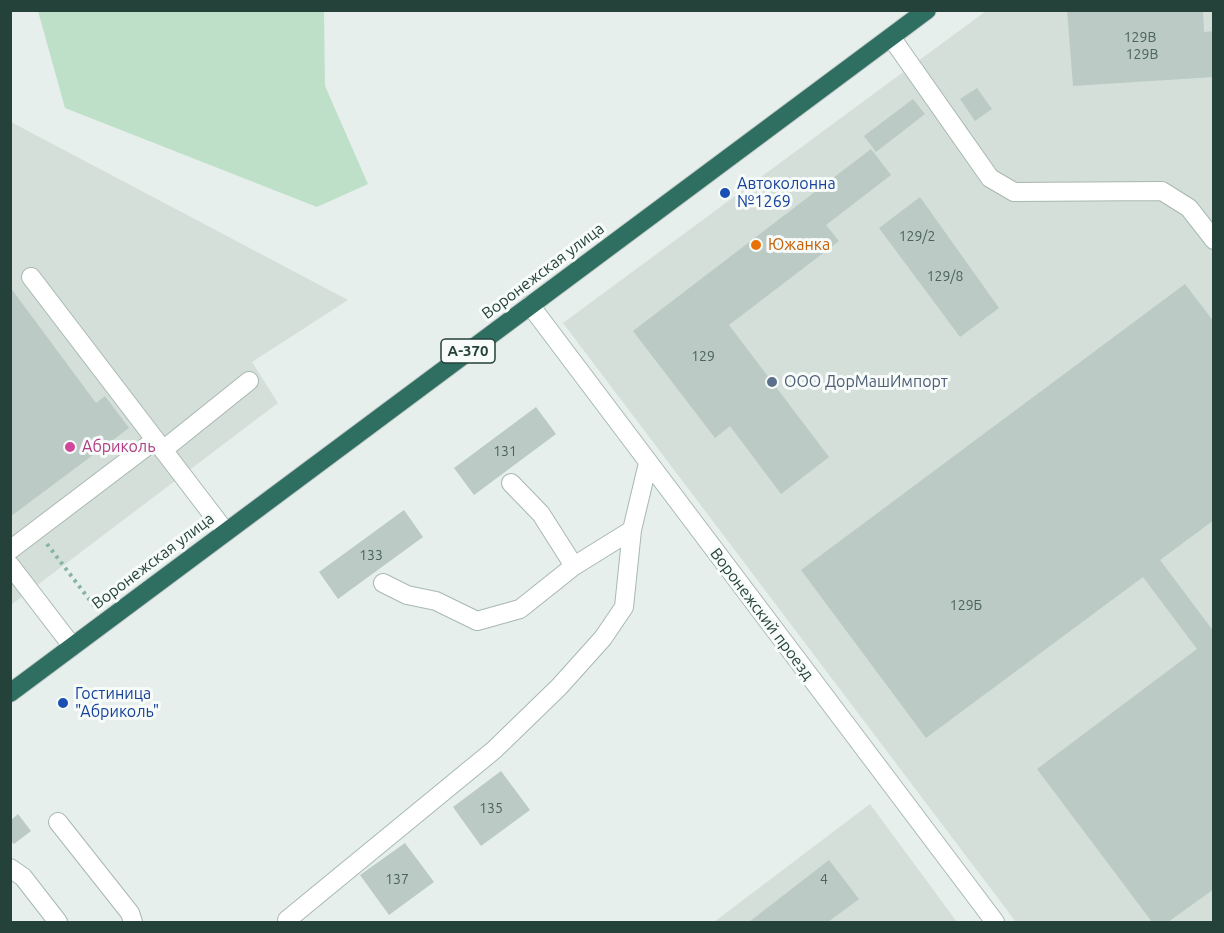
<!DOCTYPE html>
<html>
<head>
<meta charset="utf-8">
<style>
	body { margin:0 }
	#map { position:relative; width:1224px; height:933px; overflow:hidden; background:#e6efeb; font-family:Ubuntu,sans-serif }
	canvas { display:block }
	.frame { position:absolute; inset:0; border:12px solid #24423a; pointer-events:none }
</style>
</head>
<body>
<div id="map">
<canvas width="1224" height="933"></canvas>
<div class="frame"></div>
</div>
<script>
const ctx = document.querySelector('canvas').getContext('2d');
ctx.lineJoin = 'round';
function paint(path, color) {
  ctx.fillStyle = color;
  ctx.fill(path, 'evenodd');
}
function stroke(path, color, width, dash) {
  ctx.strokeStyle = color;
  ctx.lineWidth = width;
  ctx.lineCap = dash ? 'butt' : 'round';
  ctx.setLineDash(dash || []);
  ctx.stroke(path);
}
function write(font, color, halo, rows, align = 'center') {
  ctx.font = font + ' Ubuntu,sans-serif';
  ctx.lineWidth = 6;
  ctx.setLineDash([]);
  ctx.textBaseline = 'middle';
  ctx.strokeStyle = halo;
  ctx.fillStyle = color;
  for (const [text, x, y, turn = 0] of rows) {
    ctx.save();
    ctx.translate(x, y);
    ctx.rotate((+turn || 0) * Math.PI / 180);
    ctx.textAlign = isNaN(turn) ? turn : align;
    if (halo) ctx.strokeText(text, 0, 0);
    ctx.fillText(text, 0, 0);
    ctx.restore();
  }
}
paint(new Path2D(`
	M986 11H1213V922H1016L563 323Z
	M11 122 348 300 252 362 278 403 11 605Z
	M870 804 957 922H714Z`), '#d4dfda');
paint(new Path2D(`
	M38 11H324L325 86 368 184 317 207 65 108Z`), '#bfe0c8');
paint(new Path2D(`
	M1067 10H1203L1204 32 1214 31V77L1073 86Z
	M977 88 992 109 975 121 960 99Z
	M913 99 925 114 876 152 864 136Z
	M871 149 891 175 826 225 839 241 729 325 829 457 781 494 730 426 715 438 633 331Z
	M920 197 999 308 960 337 879 228Z
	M1185 284 1214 322V520L1160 560 1214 632V889L1168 922H1152L1037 769 1197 649 1143 577 926 738 801 570Z
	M10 287 96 403 105 396 129 428 10 517Z
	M536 407 556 434 474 495 454 468Z
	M404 510 423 537 338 599 319 572Z
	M501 771 530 810 481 846 453 807Z
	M18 814 31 831 14 844 10 840V821Z
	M405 843 434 882 389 915 360 875Z
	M829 860 859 899 828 922H749Z`), '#bbcac4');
const minor = new Path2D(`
	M891 37 990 178 1014 192 1162 191 1189 208 1214 240
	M31 277 225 531
	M530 305 995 922
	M163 450 249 381
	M511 483 541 514 574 566
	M10 550 155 440
	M10 565 72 646
	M383 583 407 595 436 601 477 621 520 609 574 566 632 530
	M58 822 130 913 133 922
	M10 868 23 877 58 922
	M287 920 494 750 559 687 603 638 624 607 632 530 648 463`);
const highway = new Path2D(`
	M10 693 927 10`);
stroke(minor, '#a8b8b2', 20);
stroke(highway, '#c2cac8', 20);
stroke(new Path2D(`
	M47 544 95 607`), '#86b3a5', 4, [3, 4.5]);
stroke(minor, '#fff', 18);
stroke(highway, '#2f6f62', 18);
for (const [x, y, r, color] of [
	[725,193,6,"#1a4fb4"],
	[756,245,6,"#e8710a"],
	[772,382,6,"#5c6f8a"],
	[70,447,6,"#d1479c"],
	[63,703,6,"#1a4fb4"]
]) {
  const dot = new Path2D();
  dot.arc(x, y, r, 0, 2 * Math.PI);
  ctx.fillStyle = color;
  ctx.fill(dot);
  stroke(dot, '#f7fbf9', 2);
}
write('14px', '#4a645c', null, [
	["129В",1140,37],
	["129В",1142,54],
	["129/2",917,236],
	["129/8",945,276],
	["129",703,356],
	["131",505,451],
	["133",371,555],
	["129Б",966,605],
	["135",491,808],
	["137",397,879],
	["4",824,879]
]);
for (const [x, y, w] of [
	[468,351,54]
]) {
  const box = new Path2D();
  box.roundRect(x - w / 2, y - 12, w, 24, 4.5);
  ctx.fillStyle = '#f7fbf9';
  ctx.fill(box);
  stroke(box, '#24423a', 1.5);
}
write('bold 15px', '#24423a', null, [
	["А-370",468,351]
]);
write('16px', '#164399', '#f7fbf9', [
	["Автоколонна",737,184],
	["№1269",737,202],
	["Гостиница",75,694],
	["\"Абриколь\"",75,712]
], 'left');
write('16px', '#c56008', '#f7fbf9', [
	["Южанка",768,245]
], 'left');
write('16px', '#24423a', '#f7fbf9', [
	["Воронежская улица",543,271,-37],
	["Воронежская улица",153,561,-37],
	["Воронежский проезд",762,614,53]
]);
write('16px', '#4e5e75', '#f7fbf9', [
	["ООО ДорМашИмпорт",784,382]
], 'left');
write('16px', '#b23c85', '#f7fbf9', [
	["Абриколь",82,447]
], 'left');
</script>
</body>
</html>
